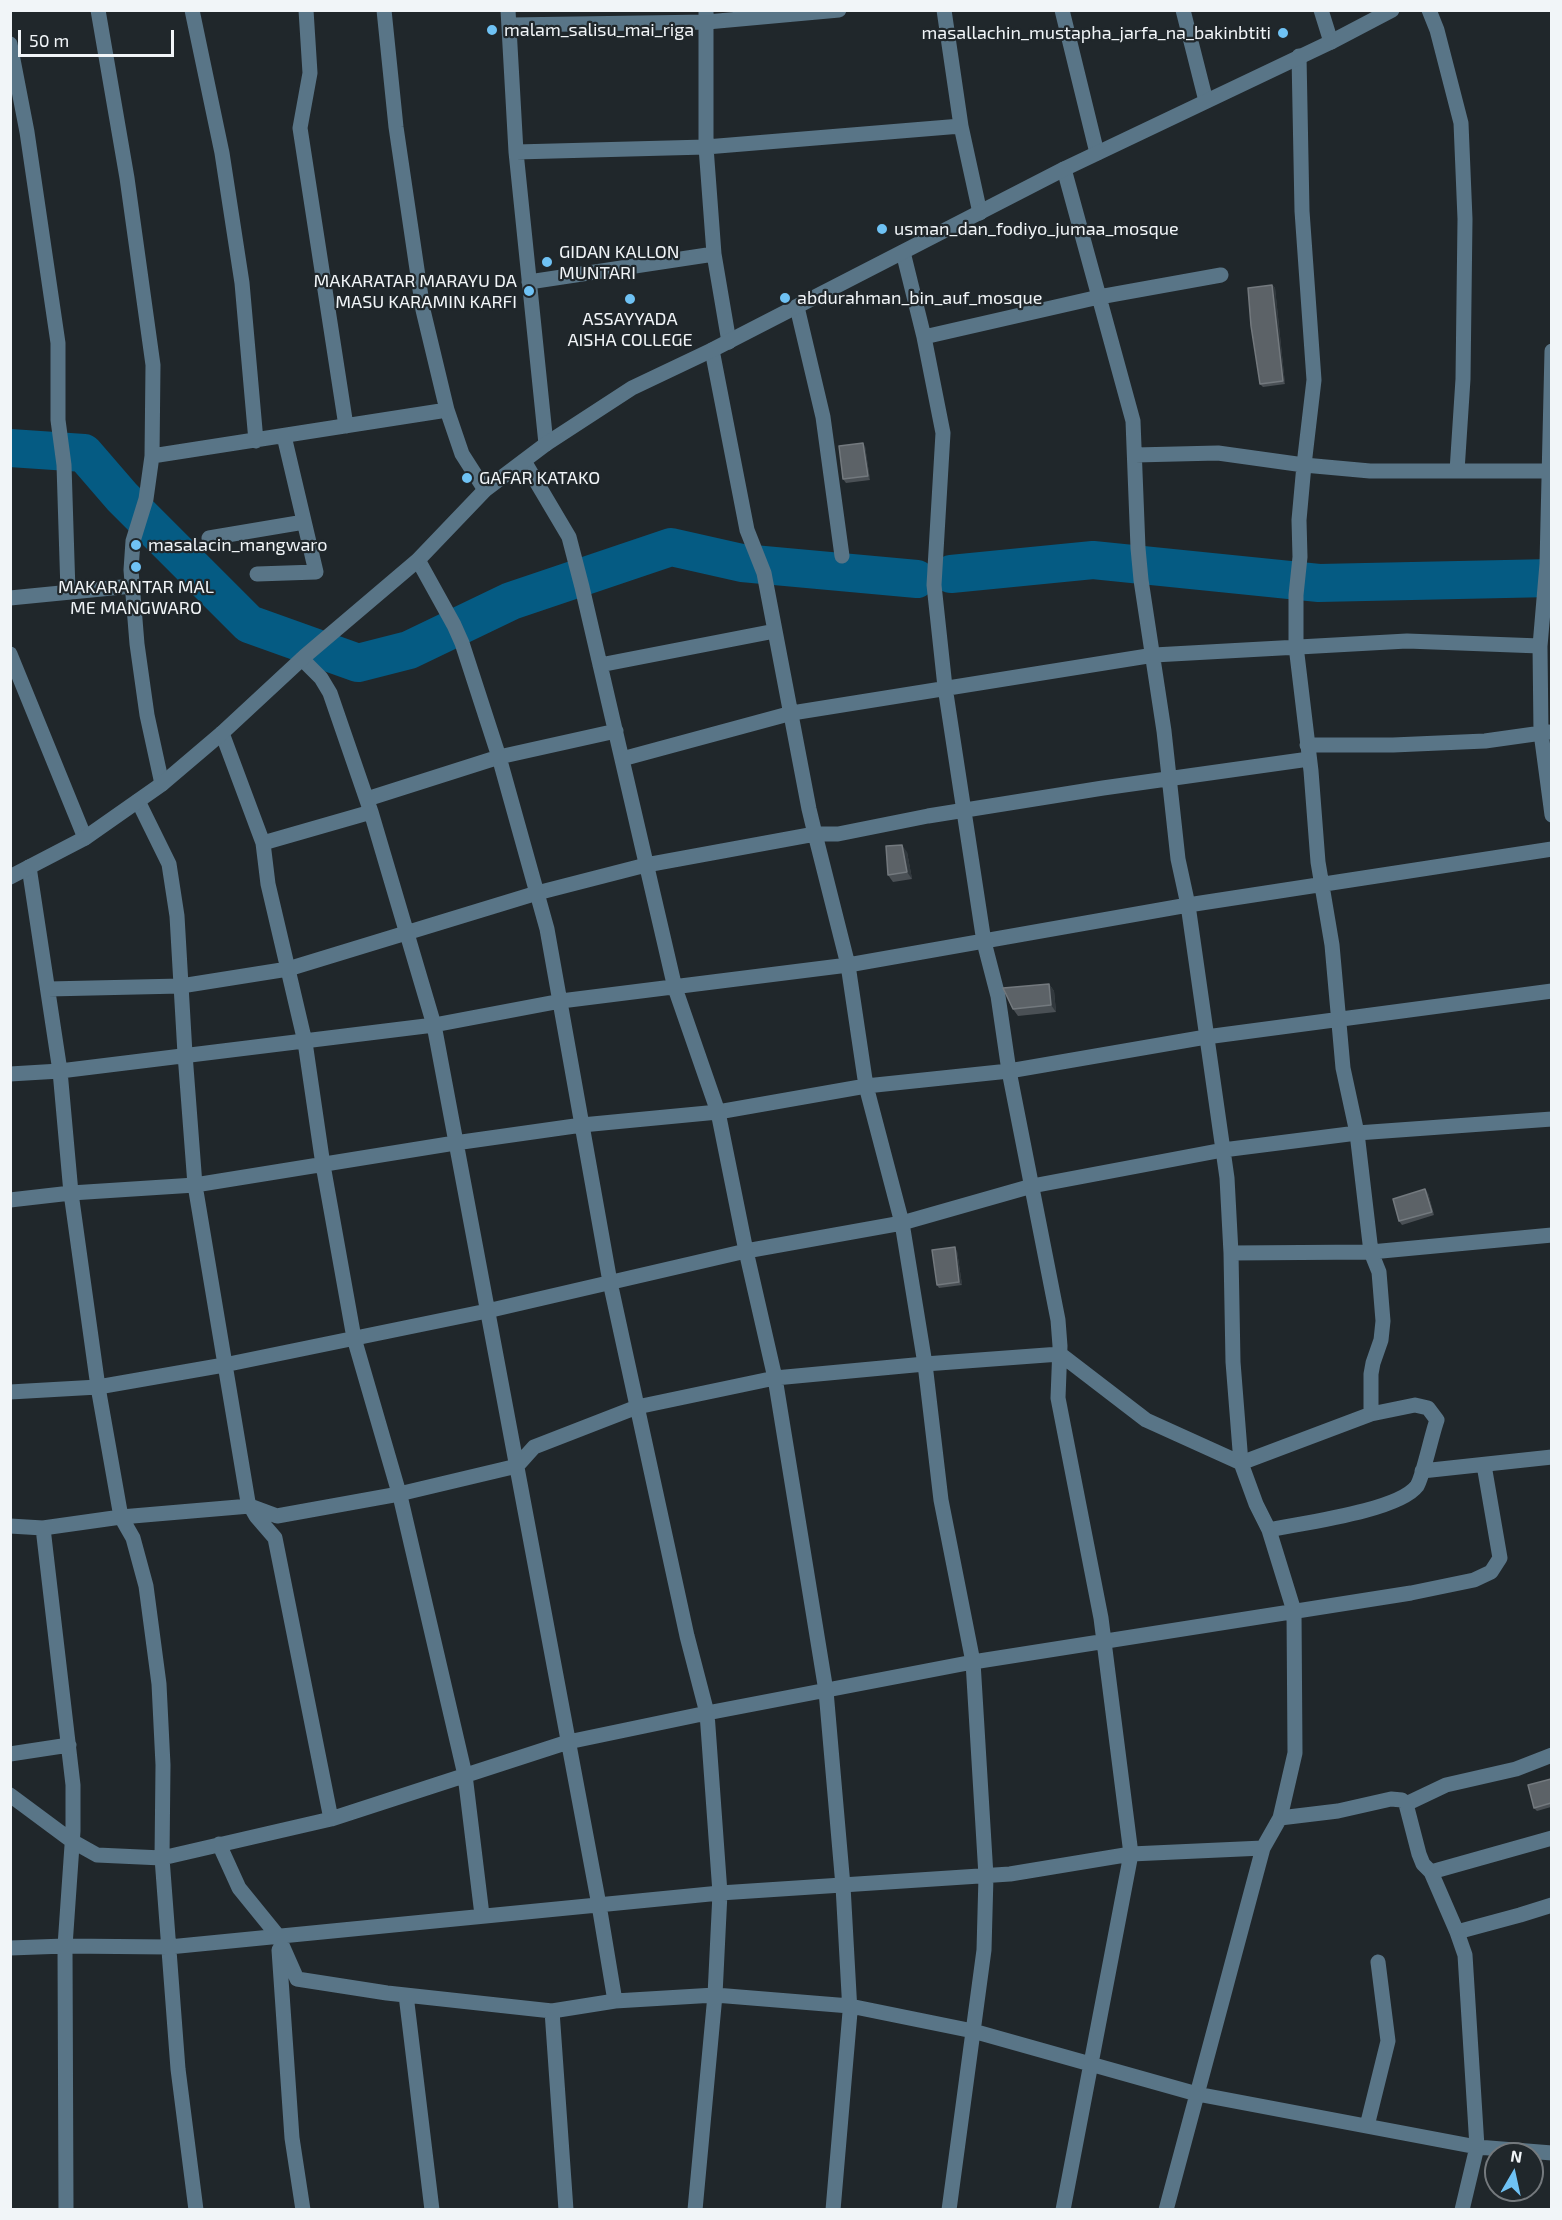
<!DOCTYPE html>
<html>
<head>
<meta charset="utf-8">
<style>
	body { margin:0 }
	#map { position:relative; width:1562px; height:2220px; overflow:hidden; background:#20272b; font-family:"Exo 2",sans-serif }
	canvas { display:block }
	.frame { position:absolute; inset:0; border:12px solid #f1f5f8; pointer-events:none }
	.north { position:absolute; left:1484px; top:2142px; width:60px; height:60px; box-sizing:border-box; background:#20272b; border:2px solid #74797d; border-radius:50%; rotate:9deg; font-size:16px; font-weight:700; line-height:24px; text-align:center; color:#f1f5f8 }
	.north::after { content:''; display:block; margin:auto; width:21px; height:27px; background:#6fc2f4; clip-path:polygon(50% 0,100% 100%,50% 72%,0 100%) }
	.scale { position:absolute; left:18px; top:30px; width:156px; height:27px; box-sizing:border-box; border:3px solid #f1f5f8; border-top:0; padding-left:8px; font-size:18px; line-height:21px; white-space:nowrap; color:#f1f5f8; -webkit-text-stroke:4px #20272b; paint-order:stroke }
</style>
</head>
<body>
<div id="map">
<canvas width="1562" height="2220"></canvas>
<div class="frame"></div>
<div class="north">N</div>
<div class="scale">50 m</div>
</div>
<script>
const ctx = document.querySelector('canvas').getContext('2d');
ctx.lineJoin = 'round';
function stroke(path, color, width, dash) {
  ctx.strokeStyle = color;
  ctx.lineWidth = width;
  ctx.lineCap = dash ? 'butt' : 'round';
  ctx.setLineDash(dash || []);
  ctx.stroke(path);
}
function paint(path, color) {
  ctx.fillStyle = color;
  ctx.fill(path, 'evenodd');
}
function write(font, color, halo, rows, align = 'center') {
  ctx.font = font + ' "Exo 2",sans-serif';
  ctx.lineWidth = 4.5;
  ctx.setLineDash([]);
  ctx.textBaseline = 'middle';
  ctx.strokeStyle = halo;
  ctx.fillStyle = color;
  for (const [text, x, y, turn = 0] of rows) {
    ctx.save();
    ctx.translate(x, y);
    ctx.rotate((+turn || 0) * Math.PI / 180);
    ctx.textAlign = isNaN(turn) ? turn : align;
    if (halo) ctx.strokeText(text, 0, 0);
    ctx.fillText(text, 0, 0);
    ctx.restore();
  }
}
stroke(new Path2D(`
	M10 448 84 453 122 497 249 624 358 663 409 650 511 601 671 547 742 563 917 579
	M951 574 1093 560 1319 583 1552 578`), '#055b83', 38);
stroke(new Path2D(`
	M98 10 127 178 153 365 152 456 146 499 133 541 131 570 137 644 147 715 162 784
	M192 10 222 153 242 283 256 441
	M306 10 310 73 300 128 346 426
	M384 10 396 127 423 310 447 410 462 454 485 490
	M508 10 516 152 546 444
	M706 10V147L714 254 729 342
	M944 10 961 126 980 213
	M1062 10 1097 153
	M1183 10 1206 101
	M1321 10 1331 42
	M1429 10 1437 30 1461 123 1465 219 1463 379 1457 471H1552
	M510 25 707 22 839 10
	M10 44 27 132 58 343V420L64 465 68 592
	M1299 56 1302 211 1314 380 1304 465 1370 471H1457
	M516 152 706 147 961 126
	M1064 169 1133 421 1138 548 1141 580 1164 731 1178 859 1188 905 1227 1178 1231 1253 1233 1362 1241 1463 1256 1504 1269 1530 1294 1611 1295 1753 1280 1818 1263 1848 1166 2210
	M903 252 924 337 943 433 934 585 945 687 984 942 998 996 1009 1071 1058 1320 1060 1346 1058 1398 1101 1618 1131 1854 1063 2210
	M529 282 714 254
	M797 307 823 417 842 556
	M924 337 1099 297 1221 275
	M712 350 747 530 764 573 809 809 815 834H838L928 816 1103 788 1309 759
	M1552 351 1547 564 1540 646 1541 733 1552 815
	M1135 455 1218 453 1304 465 1299 520 1300 557 1296 595V646L1311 771 1318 862 1332 945 1343 1068 1357 1133 1371 1252 1379 1272 1383 1321 1381 1340 1373 1363 1371 1374V1414
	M152 456 447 410
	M524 461 569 537 582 587 675 988 718 1112 746 1251 775 1378 826 1691 843 1886 850 2012 833 2210
	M209 538 304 522
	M418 560 454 625 462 643 499 757 547 929 610 1282 687 1636 707 1713 720 1893 715 1995 695 2210
	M257 574 316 572 284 436
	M10 598 132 586
	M10 654 85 838
	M302 659 321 678 330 693 371 812 434 1025 599 1905 615 2001
	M600 665 775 631
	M222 733 263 843 268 884 305 1042 323 1165 354 1338 401 1500 465 1775 482 1915
	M1307 745H1393L1485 741 1549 732
	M622 759 792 713 1154 655 1407 641 1540 646
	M367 799 499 757 616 731
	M138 801 169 864 177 916 185 1054 195 1185 248 1502 256 1516 275 1538 331 1819
	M263 843 371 812
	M29 867 60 1071 71 1193 98 1387 121 1517 133 1538 146 1586 159 1684 163 1765 162 1858 178 2069 196 2210
	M48 989 181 986 288 969 537 893 646 865 815 834 848 965 866 1086 902 1223 925 1364 941 1500 973 1662 986 1876 984 1950 949 2210
	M10 1074 60 1071 434 1025 561 1001 848 965 1188 905 1552 849
	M10 1200 71 1193 195 1185 455 1143 582 1125 718 1112 866 1086 1009 1071 1206 1037 1552 991
	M1231 1253 1371 1252 1552 1235
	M10 1392 98 1387 224 1365 487 1311 746 1251 902 1223 1032 1186 1223 1150 1357 1133 1552 1119
	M1422 1471 1552 1457
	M10 1526 43 1528 121 1517 250 1506 277 1516 399 1494 517 1466 534 1447 637 1407 775 1378 925 1364 1060 1354 1146 1420 1241 1463 1371 1414 1415 1405 1428 1408 1437 1420C1432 1433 1423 1477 1417 1486 1398 1511 1302 1523 1269 1530
	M43 1528 73 1785V1831L65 1946 66 2210
	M10 1754 69 1745
	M10 1795 72 1841 97 1855 162 1858 331 1819 568 1742 707 1713 973 1662 1411 1593 1474 1580 1491 1572 1500 1558 1484 1465
	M1406 1804 1446 1785 1516 1769 1552 1755
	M1280 1818 1338 1811 1391 1799 1402 1800 1406 1804 1419 1854 1423 1864 1431 1872 1457 1932 1465 1955 1477 2147 1462 2210
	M219 1844 239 1888 278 1936 297 1979 387 1993 552 2011 615 2001 715 1995 850 2006 973 2031 1197 2094 1477 2147 1552 2153
	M1431 1872 1552 1838
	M1457 1932 1520 1915 1552 1905
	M10 1948 65 1946 169 1947 720 1893 1010 1874 1131 1854 1263 1848
	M279 1950 292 2138 303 2210
	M406 1995 432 2210
	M552 2011 566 2210
	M1367 2126 1388 2041 1378 1962`), '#597587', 15);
stroke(new Path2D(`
	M10 877 85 838 162 784 222 733 305 656 418 560 485 490 546 444 632 388 712 350 1064 169 1331 42 1392 10`), '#597587', 15);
paint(new Path2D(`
	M1272 285 1275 288 1285 384 1263 387 1260 384Z
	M865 446 870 480 846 483 843 479Z
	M907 852 912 879 893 882 888 875Z
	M1049 984 1054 991 1056 1012 1018 1016 1013 1009Z
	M1428 1193 1434 1215 1402 1225 1399 1221Z
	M957 1251 962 1285 939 1288 937 1285Z
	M1551 1779V1807L1537 1811 1534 1808Z`), '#4a5055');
paint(new Path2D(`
	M1272 285 1275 288 1285 384 1283 381Z
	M863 443 865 446 870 480 868 476Z
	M902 845 907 852 912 879 907 872Z
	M1049 984 1054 991 1056 1012 1051 1005Z
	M1425 1189 1428 1193 1434 1215 1432 1212Z
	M955 1247 957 1251 962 1285 959 1282Z`), '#31383d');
const building = new Path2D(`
	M1272 285 1283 381 1260 384 1251 326 1248 288Z
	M863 443 868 476 843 479 839 446Z
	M902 845 907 872 888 875 886 846Z
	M1049 984 1051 1005 1013 1009 1003 988Z
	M1425 1189 1432 1212 1399 1221 1393 1199Z
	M955 1247 959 1282 937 1285 932 1250Z
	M1551 1779V1803L1534 1808 1528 1785Z`);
paint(building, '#5c6267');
stroke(building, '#73797e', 1.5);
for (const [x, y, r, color] of [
	[492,30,6,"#6fc2f4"],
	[1283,33,6,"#6fc2f4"],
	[882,229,6,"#6fc2f4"],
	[547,262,6,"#6fc2f4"],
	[529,291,6,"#6fc2f4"],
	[785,298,6,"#6fc2f4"],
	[630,299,6,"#6fc2f4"],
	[467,478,6,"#6fc2f4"],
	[136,545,6,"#6fc2f4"],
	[136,567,6,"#6fc2f4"]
]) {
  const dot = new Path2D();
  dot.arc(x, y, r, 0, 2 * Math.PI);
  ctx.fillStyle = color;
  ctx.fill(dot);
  stroke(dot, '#20272b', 2);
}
write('18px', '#f1f5f8', '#20272b', [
	["malam_salisu_mai_riga",504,30],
	["masallachin_mustapha_jarfa_na_bakinbtiti",1271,33,"right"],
	["usman_dan_fodiyo_jumaa_mosque",894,229],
	["GIDAN KALLON",559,252],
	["MUNTARI",559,273],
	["MAKARATAR MARAYU DA",517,281,"right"],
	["MASU KARAMIN KARFI",517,302,"right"],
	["abdurahman_bin_auf_mosque",797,298],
	["ASSAYYADA",630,319,"center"],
	["AISHA COLLEGE",630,340,"center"],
	["GAFAR KATAKO",479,478],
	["masalacin_mangwaro",148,545],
	["MAKARANTAR MAL",136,587,"center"],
	["ME MANGWARO",136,608,"center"]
], 'left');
</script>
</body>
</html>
